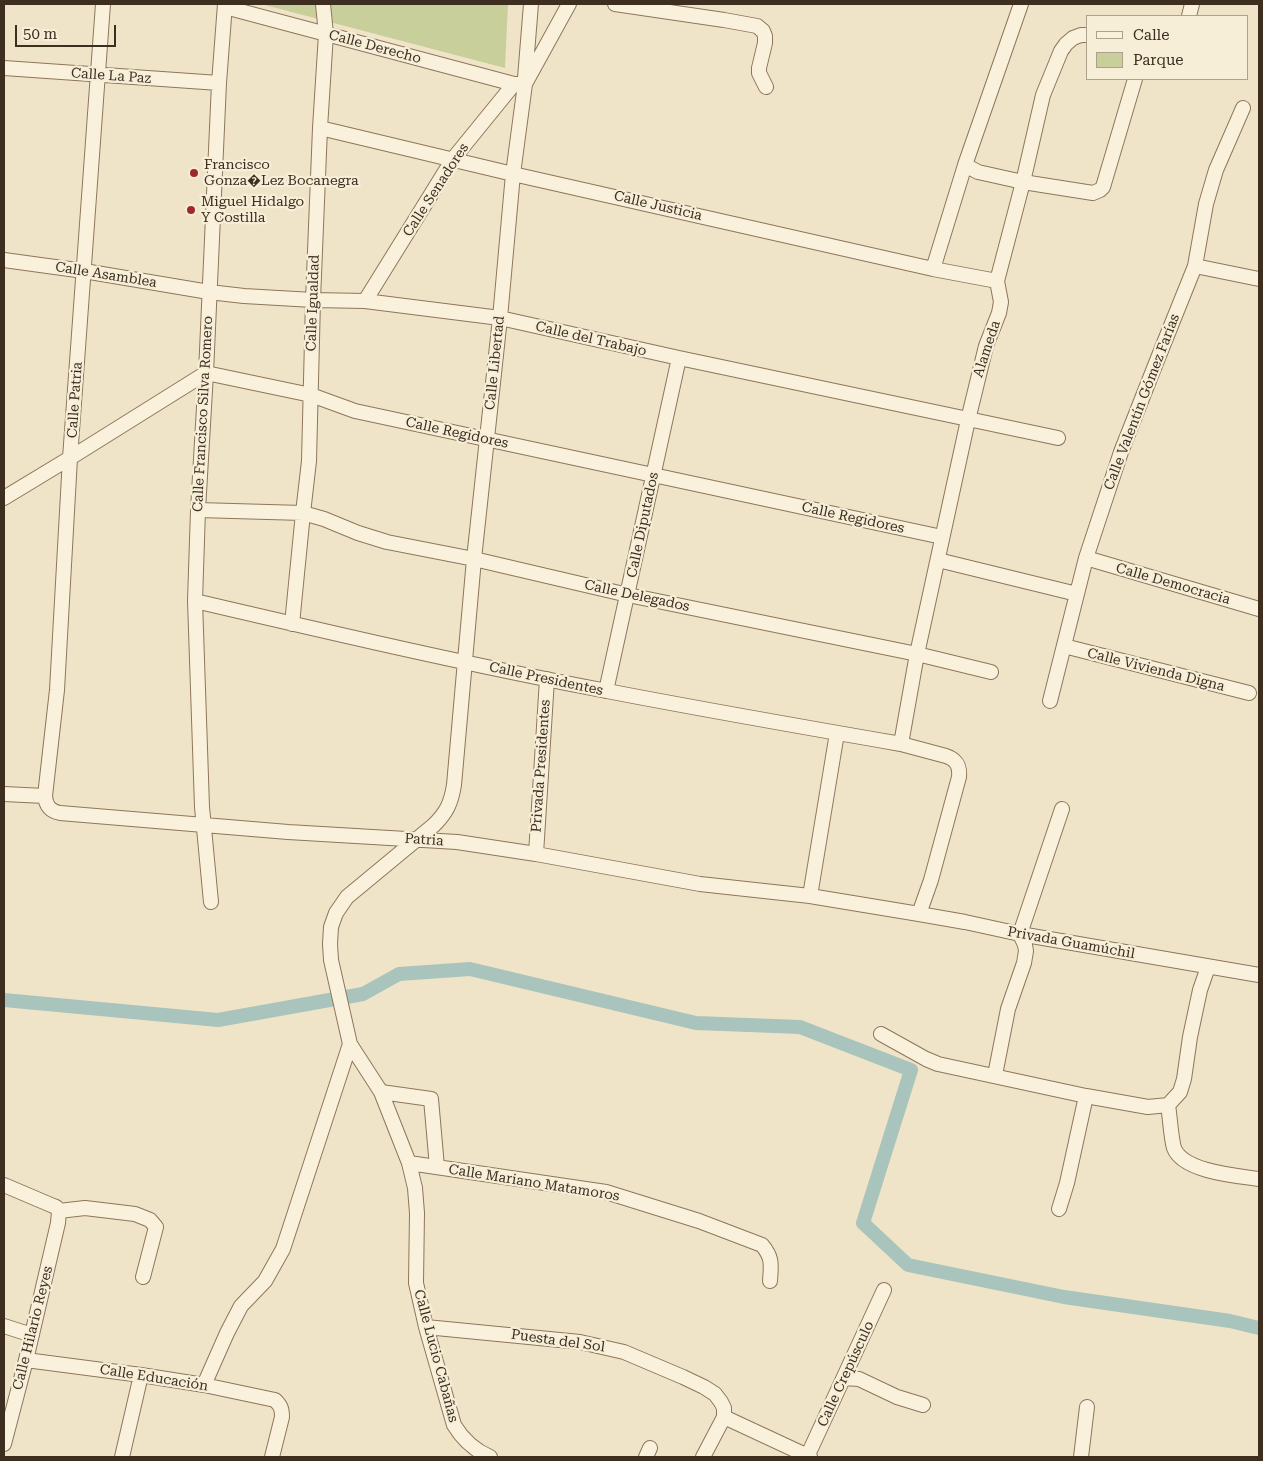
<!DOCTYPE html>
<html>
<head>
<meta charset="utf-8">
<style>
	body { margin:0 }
	#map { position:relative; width:1263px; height:1461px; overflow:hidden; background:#f0e4c8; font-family:"Roboto Serif",serif }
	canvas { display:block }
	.frame { position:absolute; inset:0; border:5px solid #3d2e20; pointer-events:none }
	.legend { position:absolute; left:1086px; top:15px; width:162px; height:65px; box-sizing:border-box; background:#f7eed8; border:1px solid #ada18e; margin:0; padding:6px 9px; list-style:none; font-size:15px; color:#3d2e20 }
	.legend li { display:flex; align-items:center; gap:10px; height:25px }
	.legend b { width:25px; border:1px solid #ada18e }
	.scale { position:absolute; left:15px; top:25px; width:101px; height:22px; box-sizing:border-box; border:2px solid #3d2e20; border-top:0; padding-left:6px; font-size:15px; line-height:18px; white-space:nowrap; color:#3d2e20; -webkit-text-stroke:4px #f7eed8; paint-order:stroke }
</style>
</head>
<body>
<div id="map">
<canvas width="1263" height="1461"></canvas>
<div class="frame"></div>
<ul class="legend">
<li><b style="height:6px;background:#faf1dc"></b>Calle</li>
<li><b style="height:14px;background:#c9cf9b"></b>Parque</li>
</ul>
<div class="scale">50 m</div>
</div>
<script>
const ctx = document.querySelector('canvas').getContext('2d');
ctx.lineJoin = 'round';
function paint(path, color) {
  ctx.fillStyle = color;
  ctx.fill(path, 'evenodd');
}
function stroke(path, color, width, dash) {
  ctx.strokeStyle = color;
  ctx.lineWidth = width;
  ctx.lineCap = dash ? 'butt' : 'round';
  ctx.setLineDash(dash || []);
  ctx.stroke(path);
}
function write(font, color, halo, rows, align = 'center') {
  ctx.font = font + ' "Roboto Serif",serif';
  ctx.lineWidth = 4.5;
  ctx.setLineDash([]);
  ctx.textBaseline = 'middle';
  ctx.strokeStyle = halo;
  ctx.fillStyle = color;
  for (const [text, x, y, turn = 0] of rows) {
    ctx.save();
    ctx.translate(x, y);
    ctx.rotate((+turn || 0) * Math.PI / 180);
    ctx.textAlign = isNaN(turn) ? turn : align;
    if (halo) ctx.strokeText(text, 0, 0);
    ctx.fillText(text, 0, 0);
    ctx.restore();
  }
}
paint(new Path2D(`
	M261 4H508L505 68Z`), '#c9cf9b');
stroke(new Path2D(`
	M4 1000 218 1020 363 994 399 974 470 969 696 1023 800 1027 911 1070 863 1223 908 1265 1064 1297 1230 1321 1259 1328`), '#a9c4bc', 14);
const minor = new Path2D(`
	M103 4 70 458 57 690 45 796C46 806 50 811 60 813L288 832 457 842 536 854 700 884 810 896 919 914
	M323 4 326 34 320 128 313 300 309 461 303 513 324 519 358 533 387 542 474 559 628 595 917 654 991 672
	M615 4 724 20 757 26 763 31 765 36V43L759 68V73L766 87
	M1021 4 965 165 978 172 1023 182 1093 193 1100 190 1103 187 1135 79
	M225 7 514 84H525
	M1189 16 1192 4
	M4 68 219 83
	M525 78 531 4
	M320 128 513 174 933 269 997 281
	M4 260 84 271 209 292 244 296 313 300 365 301 500 318 679 358 1058 438
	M1195 266 1259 279
	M933 269 965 165
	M365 301 453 159 514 84
	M4 498 70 458 206 373 311 395 355 411 942 537
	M198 510 303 513 292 624
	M1086 558 1259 609
	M938 560 1077 594
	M195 601C332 633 469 665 607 691 705 710 803 727 901 744L946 756C957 760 960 766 959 777L931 880 919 914 965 922 1020 934 1259 975
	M1064 646 1249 693
	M606 691 679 358
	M1050 701 1086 558 1121 452 1156 363 1195 266 1206 204 1216 170 1243 108
	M901 744 917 654 968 420 986 346 999 313 1001 302 997 281 1023 182 1043 95 1061 51 1066 44 1073 38 1081 35H1087
	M4 794 45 796
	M536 854 547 679
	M810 896 837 733
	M211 902 202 807 195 601 198 510 206 373 219 83 225 4
	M881 1034 926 1059 938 1064 1086 1096 1148 1107 1168 1105 1180 1092 1184 1079 1190 1037 1200 990 1208 967
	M350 1044 381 1092 409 1163 415 1188 417 1213 416 1283 426 1327 454 1425C463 1440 474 1450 490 1457
	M995 1075 1008 1009 1024 963 1026 951 1025 945 1020 934 1062 809
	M381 1092 431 1099 437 1167
	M1168 1105C1170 1117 1171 1138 1174 1148 1183 1172 1238 1176 1259 1179
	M409 1163 606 1192 699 1221 762 1245C773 1258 771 1265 770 1281
	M4 1185 51 1205 56 1207 59 1211 85 1208 135 1214 150 1220 156 1227 143 1277
	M1059 1209 1067 1183 1086 1096
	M4 1326 32 1335
	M426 1327 580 1342 624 1352 683 1377 704 1387 715 1394 721 1402 724 1408V1417L703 1457
	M26 1360 141 1375 204 1385 275 1400C281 1406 282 1409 282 1417L272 1457
	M844 1378 859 1379 897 1397 923 1405
	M204 1385 227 1333 241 1306 265 1281 283 1249 350 1044 331 960 330 944 331 927 336 913 347 897 434 825C447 812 451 803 454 785L474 559 500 318 513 174 525 84 569 4
	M724 1417 810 1457
	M4 1444 26 1360 58 1223 59 1211
	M122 1457 141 1375
	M646 1457 650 1448
	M807 1457 884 1290
	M1081 1457 1087 1407`);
stroke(minor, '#8d765c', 16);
stroke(minor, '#faf1dc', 14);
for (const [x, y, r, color] of [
	[194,173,5,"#9e2a2b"],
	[191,210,5,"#9e2a2b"]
]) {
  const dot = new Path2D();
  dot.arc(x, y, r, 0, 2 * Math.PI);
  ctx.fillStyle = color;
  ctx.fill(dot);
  stroke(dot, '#f7eed8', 2);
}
write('14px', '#3d2e20', '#f7eed8', [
	["Calle Derecho",375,47,15],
	["Calle La Paz",111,76,4],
	["Calle Senadores",436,190,-57],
	["Calle Justicia",658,206,13],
	["Calle Asamblea",106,275,9],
	["Calle Igualdad",313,303,-88],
	["Calle del Trabajo",591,339,13],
	["Alameda",987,349,-72],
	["Calle Libertad",495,363,-84],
	["Calle Patria",75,400,-86],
	["Calle Valentín Gómez Farías",1142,402,-69],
	["Calle Francisco Silva Romero",203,414,-87],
	["Calle Regidores",457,433,12],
	["Calle Regidores",853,518,12],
	["Calle Diputados",643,525,-78],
	["Calle Democracia",1173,584,16],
	["Calle Delegados",637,596,12],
	["Calle Vivienda Digna",1156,670,14],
	["Calle Presidentes",546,679,12],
	["Privada Presidentes",541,766,-86],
	["Patria",424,840,4],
	["Privada Guamúchil",1071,943,10],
	["Calle Mariano Matamoros",534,1183,9],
	["Calle Hilario Reyes",33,1328,-76],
	["Puesta del Sol",558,1341,8],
	["Calle Lucio Cabañas",436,1356,75],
	["Calle Crepúsculo",846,1374,-65],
	["Calle Educación",154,1378,9]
]);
write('14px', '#3d2e20', '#f7eed8', [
	["Francisco",204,165],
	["Gonza�Lez Bocanegra",204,181],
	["Miguel Hidalgo",201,202],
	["Y Costilla",201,218]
], 'left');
</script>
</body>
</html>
